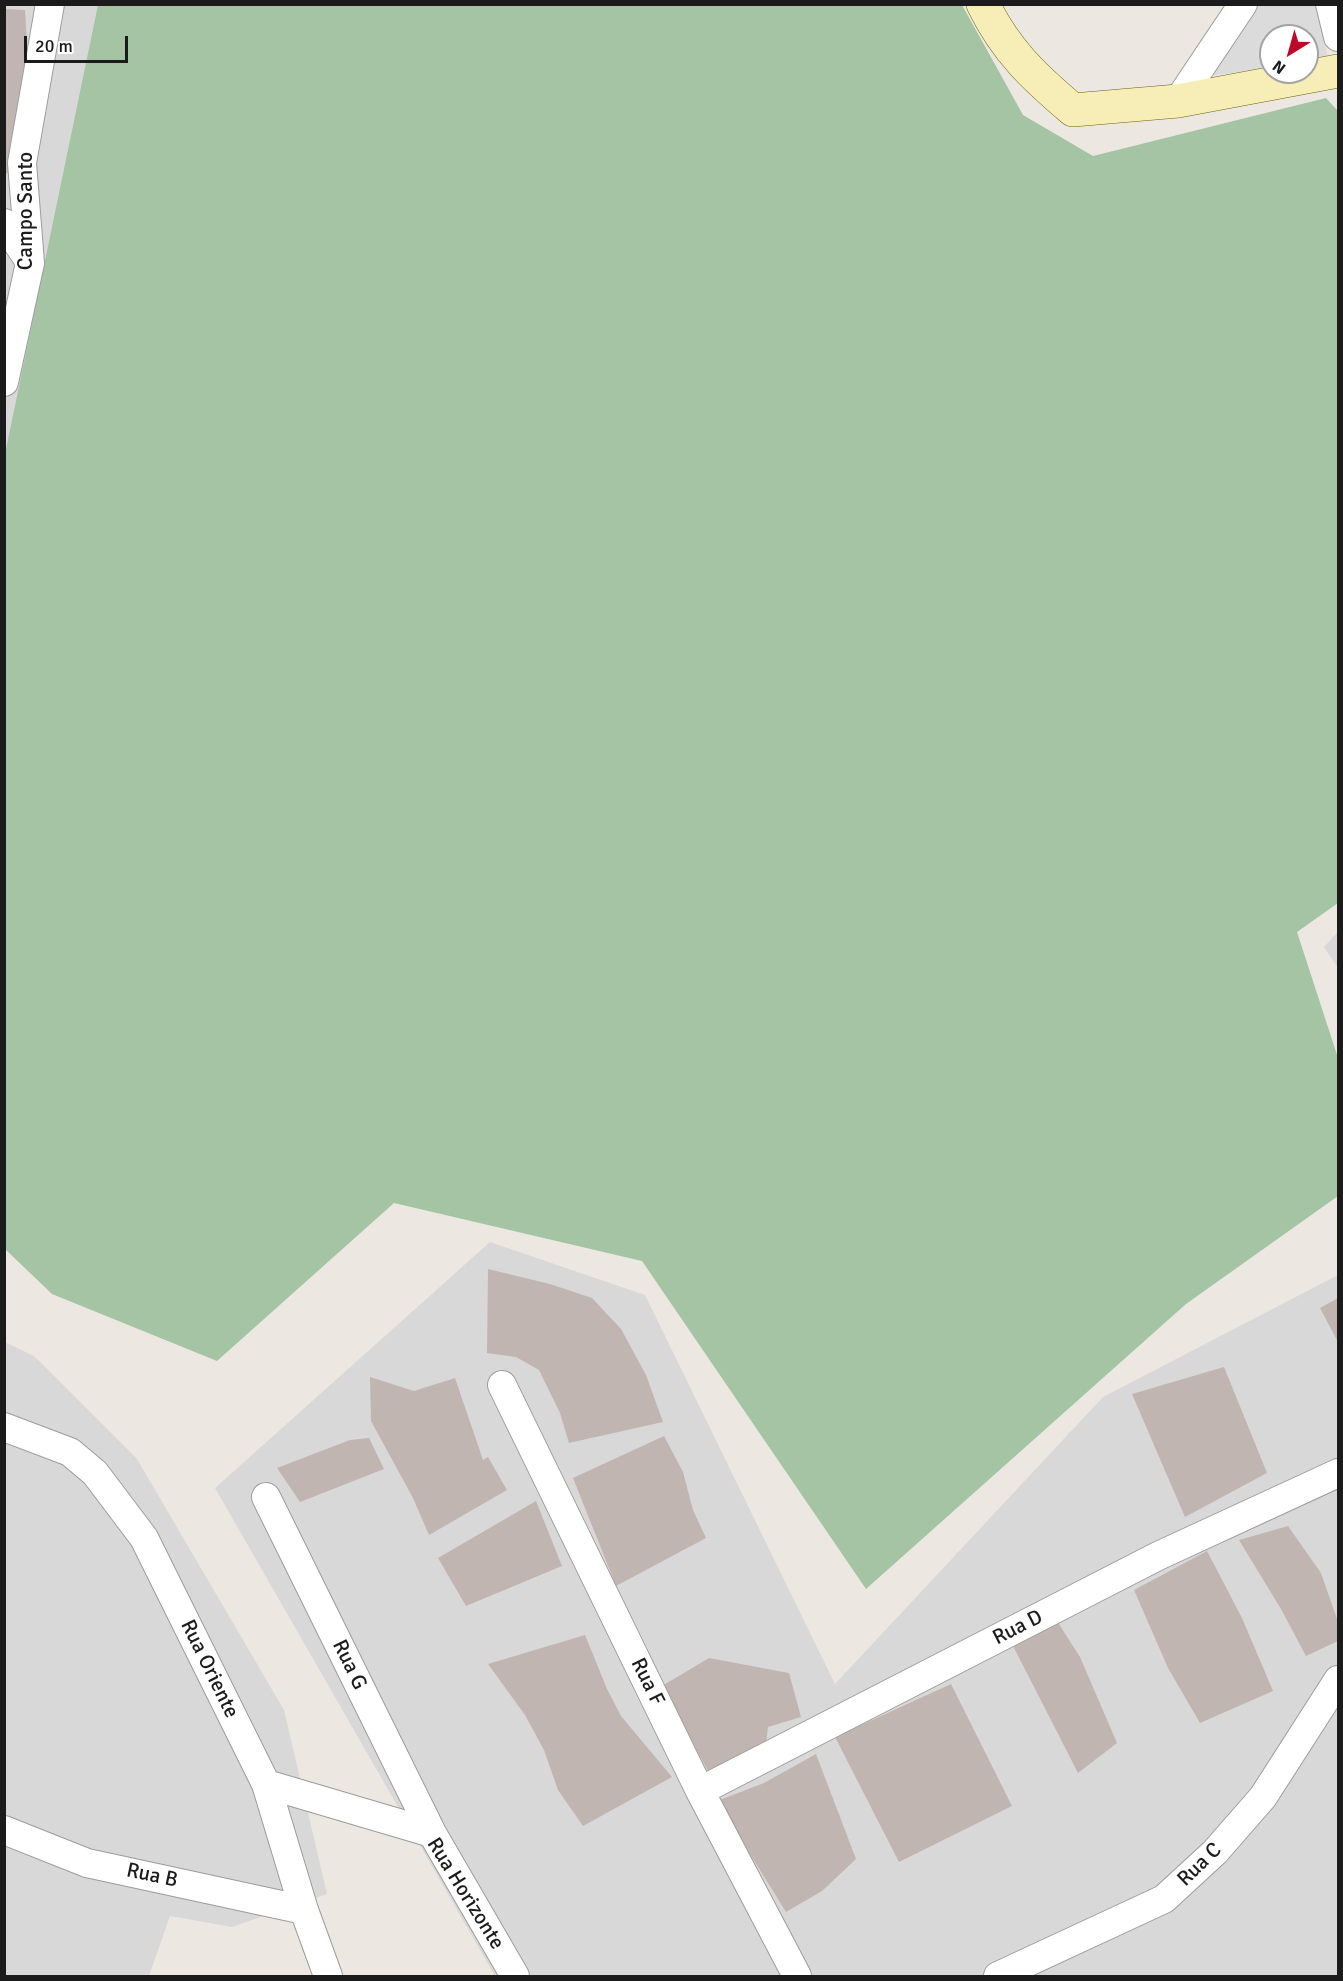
<!DOCTYPE html>
<html>
<head>
<meta charset="utf-8">
<style>
	body { margin:0 }
	#map { position:relative; width:1343px; height:1981px; overflow:hidden; background:#ece7e1; font-family:Signika,sans-serif }
	canvas { display:block }
	.frame { position:absolute; inset:0; border:6px solid #1b1b1b; pointer-events:none }
	.north { position:absolute; left:1259px; top:24px; width:60px; height:60px; box-sizing:border-box; background:#fff; border:2px solid #a4a4a4; border-radius:50%; rotate:217deg; font-size:16px; font-weight:700; line-height:24px; text-align:center; color:#1b1b1b }
	.north::after { content:''; display:block; margin:auto; width:21px; height:27px; background:#bd0927; clip-path:polygon(50% 0,100% 100%,50% 72%,0 100%) }
	.scale { position:absolute; left:24px; top:36px; width:104px; height:27px; box-sizing:border-box; border:3px solid #1b1b1b; border-top:0; padding-left:8px; font-size:18px; line-height:21px; white-space:nowrap; color:#1b1b1b; -webkit-text-stroke:4px #fff; paint-order:stroke }
</style>
</head>
<body>
<div id="map">
<canvas width="1343" height="1981"></canvas>
<div class="frame"></div>
<div class="north">N</div>
<div class="scale">20 m</div>
</div>
<script>
const ctx = document.querySelector('canvas').getContext('2d');
ctx.lineJoin = 'round';
function paint(path, color) {
  ctx.fillStyle = color;
  ctx.fill(path, 'evenodd');
}
function stroke(path, color, width, dash) {
  ctx.strokeStyle = color;
  ctx.lineWidth = width;
  ctx.lineCap = dash ? 'butt' : 'round';
  ctx.setLineDash(dash || []);
  ctx.stroke(path);
}
function write(font, color, halo, rows, align = 'center') {
  ctx.font = font + ' Signika,sans-serif';
  ctx.lineWidth = 4.5;
  ctx.setLineDash([]);
  ctx.textBaseline = 'middle';
  ctx.strokeStyle = halo;
  ctx.fillStyle = color;
  for (const [text, x, y, turn = 0] of rows) {
    ctx.save();
    ctx.translate(x, y);
    ctx.rotate((+turn || 0) * Math.PI / 180);
    ctx.textAlign = isNaN(turn) ? turn : align;
    if (halo) ctx.strokeText(text, 0, 0);
    ctx.fillText(text, 0, 0);
    ctx.restore();
  }
}
paint(new Path2D(`
	M5 5H116L5 644Z
	M1338 932V968L1324 947Z
	M490 1242 645 1295 835 1684 1103 1397 1338 1275V1976H495L215 1488Z
	M5 1342 34 1356 137 1459 284 1710 327 1894 232 1927 170 1916 149 1976H5Z`), '#d9d8d8');
paint(new Path2D(`
	M98 5H962L1023 115 1093 156 1326 98 1338 111V903L1297 932 1338 1058V1196L1186 1304 866 1589 642 1261 394 1203 217 1361 52 1294 5 1249V454Z`), '#a4c4a3');
paint(new Path2D(`
	M1257 5H1318L1328 59 1307 62V36H1271V67L1209 76Z`), '#dbdbdb');
paint(new Path2D(`
	M4 9 25 10 29 79 22 163 4 175Z
	M488 1269 550 1284 592 1298 621 1329 646 1375 663 1422 569 1443 560 1413 539 1370 516 1357 487 1353Z
	M1338 1298V1342L1320 1308Z
	M1224 1367 1267 1473 1185 1517 1132 1394Z
	M370 1377 414 1391 455 1378 483 1460 488 1457 507 1490 429 1535 413 1498 371 1421Z
	M664 1436 683 1472 693 1510 706 1538 616 1586 573 1478Z
	M369 1438 384 1469 300 1502 277 1468 350 1440Z
	M536 1501 562 1566 466 1606 438 1558Z
	M1288 1526 1321 1573 1338 1622V1641L1306 1656 1281 1609 1239 1540Z
	M1207 1551 1242 1618 1273 1691 1200 1723 1168 1668 1134 1590Z
	M1057 1621 1080 1657 1117 1743 1078 1773 1011 1642Z
	M585 1635 607 1689 621 1716 672 1777 583 1826 558 1790 544 1750 525 1715 488 1664Z
	M709 1658 789 1673 801 1717 768 1727 766 1744 708 1771 662 1686Z
	M951 1684 1012 1806 899 1862 835 1737Z
	M816 1754 856 1859 822 1891 786 1912 717 1801 764 1783Z`), '#c0b5b1');
const street = new Path2D(`
	M1330 4 1338 37
	M1178 101 1243 4
	M4 223 28 259
	M4 382 30 263 22 163 50 4
	M502 1385 700 1791 797 1976
	M4 1427 70 1452 95 1473 144 1538 266 1784 304 1910 328 1976
	M266 1497 432 1833 515 1976
	M266 1784 432 1833
	M700 1791 1158 1556 1338 1473
	M4 1830 87 1863 304 1910
	M998 1976 1164 1899 1215 1852 1263 1797 1338 1680`);
const secondary = new Path2D(`
	M983 4C1006 51 1034 77 1073 110L1178 101 1338 71`);
stroke(street, '#9c9c9c', 30);
stroke(secondary, '#6b650a', 34);
stroke(street, '#fff', 28);
stroke(secondary, '#f6eeb6', 33);
write('21px', '#1b1b1b', '#fff', [
	["Campo Santo",26,211,-90],
	["Rua D",1018,1628,-27],
	["Rua G",349,1665,64],
	["Rua Oriente",209,1669,64],
	["Rua F",647,1682,64],
	["Rua C",1200,1865,-44],
	["Rua B",152,1876,12],
	["Rua Horizonte",465,1894,58]
]);
</script>
</body>
</html>
